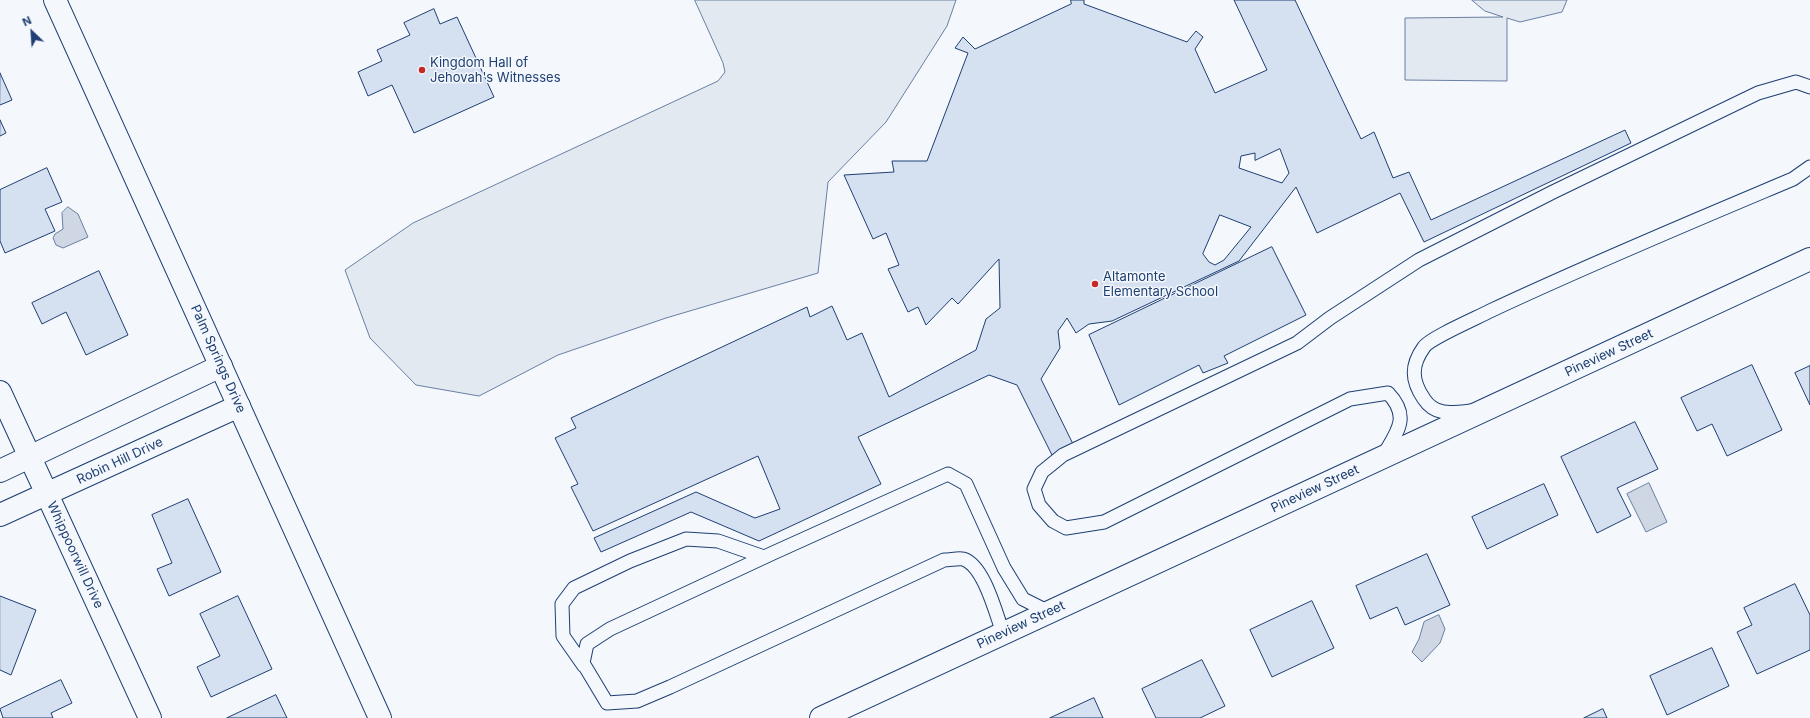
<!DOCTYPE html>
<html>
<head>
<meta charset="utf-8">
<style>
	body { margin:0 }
	#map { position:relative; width:1810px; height:718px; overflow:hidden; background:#f4f7fb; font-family:Inter,sans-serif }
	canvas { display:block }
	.north { position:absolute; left:12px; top:12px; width:40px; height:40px; -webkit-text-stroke:3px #f4f7fb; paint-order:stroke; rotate:335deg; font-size:11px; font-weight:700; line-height:16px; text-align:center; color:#1d3f73 }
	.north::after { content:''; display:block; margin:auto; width:14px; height:18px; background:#1d3f73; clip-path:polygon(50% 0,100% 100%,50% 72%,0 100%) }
</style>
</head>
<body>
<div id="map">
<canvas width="1810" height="718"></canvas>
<div class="north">N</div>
</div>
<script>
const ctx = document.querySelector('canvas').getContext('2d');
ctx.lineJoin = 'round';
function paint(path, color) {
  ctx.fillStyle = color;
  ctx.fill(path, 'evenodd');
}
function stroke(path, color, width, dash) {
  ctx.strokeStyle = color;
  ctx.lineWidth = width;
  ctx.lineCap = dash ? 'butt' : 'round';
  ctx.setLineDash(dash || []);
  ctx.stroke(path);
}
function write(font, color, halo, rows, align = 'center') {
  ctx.font = font + ' Inter,sans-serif';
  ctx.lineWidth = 3;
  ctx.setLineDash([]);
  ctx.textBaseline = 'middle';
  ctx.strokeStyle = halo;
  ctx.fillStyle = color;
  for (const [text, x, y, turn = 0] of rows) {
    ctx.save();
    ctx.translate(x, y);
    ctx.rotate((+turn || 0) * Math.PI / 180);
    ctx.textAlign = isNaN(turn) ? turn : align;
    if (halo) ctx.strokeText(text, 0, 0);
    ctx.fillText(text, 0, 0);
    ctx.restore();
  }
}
const green = new Path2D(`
	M695 0H956L947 26 886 122 828 182 818 273 666 318 558 355 479 396 416 385 370 338 345 270 413 223 718 81 725 72 723 63Z
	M1472 0H1567L1562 12 1520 22 1507 18V81L1405 80V18L1503 17 1485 11Z`);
paint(green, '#e3e9f0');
stroke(green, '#687fa3', 1);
const water = new Path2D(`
	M68 207 78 214 88 237 63 248 56 245 53 238 55 234 63 229 62 213Z
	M1649 483 1667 522 1646 532 1627 494Z
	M1439 615 1445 629 1440 643 1422 662 1412 652 1419 639 1424 622Z`);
paint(water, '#cfd7e4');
stroke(water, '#687fa3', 1);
const building = new Path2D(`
	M1071 0H1084V4L1187 42 1196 31 1203 37 1195 49 1215 93 1267 70 1234 0H1295L1361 139 1374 132 1393 178 1409 172 1431 220 1625 130 1631 143 1424 242 1400 193 1317 233 1296 187 1239 261 1112 321 1089 324 1076 333 1067 318 1058 331 1060 348 1041 379 1073 444 1052 455 1017 385 989 375 858 437 881 484 759 541 691 512 601 552 594 538 696 492 755 518 780 509 758 456 593 531 571 487 578 484 555 438 576 428 571 418 807 307 810 317 832 306 847 340 862 333 889 397 976 350 986 319 1000 308 999 259 958 304 952 298 926 325 918 307 908 312 888 269 899 265 886 233 873 239 844 175 894 172 892 161H927L968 53 955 48 963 37 975 49 1071 4ZM1280 149 1289 173 1282 183 1239 168 1241 156 1255 153V160ZM1220 215 1251 227 1224 260 1215 265 1209 262 1203 254Z
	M434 9 440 24 457 17 494 97 414 133 392 85 368 96 358 72 382 61 377 50 410 35 404 23Z
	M0 73 12 100 0 105Z
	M0 120 6 133 0 136Z
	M47 168 62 202 45 209 55 231 5 253 0 241V190Z
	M1272 247 1306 315 1224 356 1228 363 1203 373 1199 365 1119 405 1089 335Z
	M99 271 128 335 86 355 66 312 42 324 32 303Z
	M1752 365 1782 430 1727 456 1712 424 1697 431 1681 398Z
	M1810 366V405L1795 373Z
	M1635 422 1658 469 1617 488 1631 516 1597 533 1561 457Z
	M1544 484 1558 515 1487 549 1472 517Z
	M188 499 221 572 169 596 157 569 172 563 152 515Z
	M1427 554 1450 605 1405 625 1397 607 1370 619 1356 586Z
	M1795 584 1810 615V650L1757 674 1737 632 1752 625 1744 608Z
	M0 596 36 610 11 675 0 670Z
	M238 596 272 669 211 697 197 667 220 656 200 614Z
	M1312 601 1334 648 1272 677 1250 630Z
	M1712 648 1729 686 1667 715 1650 676Z
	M1202 660 1225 706 1200 718H1156L1142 689Z
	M61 680 72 703 51 713 53 718H3L0 709Z
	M276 695 287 718H227Z
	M1094 698 1103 718H1050Z
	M1603 709 1607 718H1584Z`);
paint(building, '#d5e0f0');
stroke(building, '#1d3f73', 1);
const lane = new Path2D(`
	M1470 411C1452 413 1435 416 1424 399 1411 380 1411 365 1424 347 1430 338 1479 317 1490 311 1590 264 1691 222 1793 179L1810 167
	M1383 456C1397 432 1411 417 1388 393L1350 399 1104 522 1066 528 1053 521 1039 505 1034 489 1042 472 1063 455 1297 343 1330 318 1419 260 1553 192 1758 93 1796 82 1810 87
	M1003 633C996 614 984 565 963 559 958 558 950 560 944 560L670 687 637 701 607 703 583 663 587 644 610 629 773 553 948 474 966 484 1004 568 1023 599 1049 612
	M584 666 563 636 562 604 574 588 630 561 686 539 718 541 764 557`);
const street = new Path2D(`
	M0 392 150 718
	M0 471 221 366
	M0 515 239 406
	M821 718 1810 259`);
const secondary = new Path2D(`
	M55 0 380 718`);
stroke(lane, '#1d3f73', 15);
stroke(street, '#1d3f73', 24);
stroke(secondary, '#1d3f73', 24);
stroke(lane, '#f4f7fb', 13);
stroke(street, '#f4f7fb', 22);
stroke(secondary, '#f4f7fb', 22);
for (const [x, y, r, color] of [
	[422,70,4,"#c62828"],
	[1095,284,4,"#c62828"]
]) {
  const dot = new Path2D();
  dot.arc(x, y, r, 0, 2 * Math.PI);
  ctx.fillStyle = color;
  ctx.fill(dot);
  stroke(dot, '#f4f7fb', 1.5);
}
write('13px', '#1d3f73', '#f4f7fb', [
	["Kingdom Hall of",430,63],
	["Jehovah's Witnesses",430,78],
	["Altamonte",1103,277],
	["Elementary School",1103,292]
], 'left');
write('13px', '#1d3f73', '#f4f7fb', [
	["Pineview Street",1609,353,-25],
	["Palm Springs Drive",218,359,66],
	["Robin Hill Drive",120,461,-25],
	["Pineview Street",1315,489,-25],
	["Whippoorwill Drive",75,555,65],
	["Pineview Street",1021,625,-25]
]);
</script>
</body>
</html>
